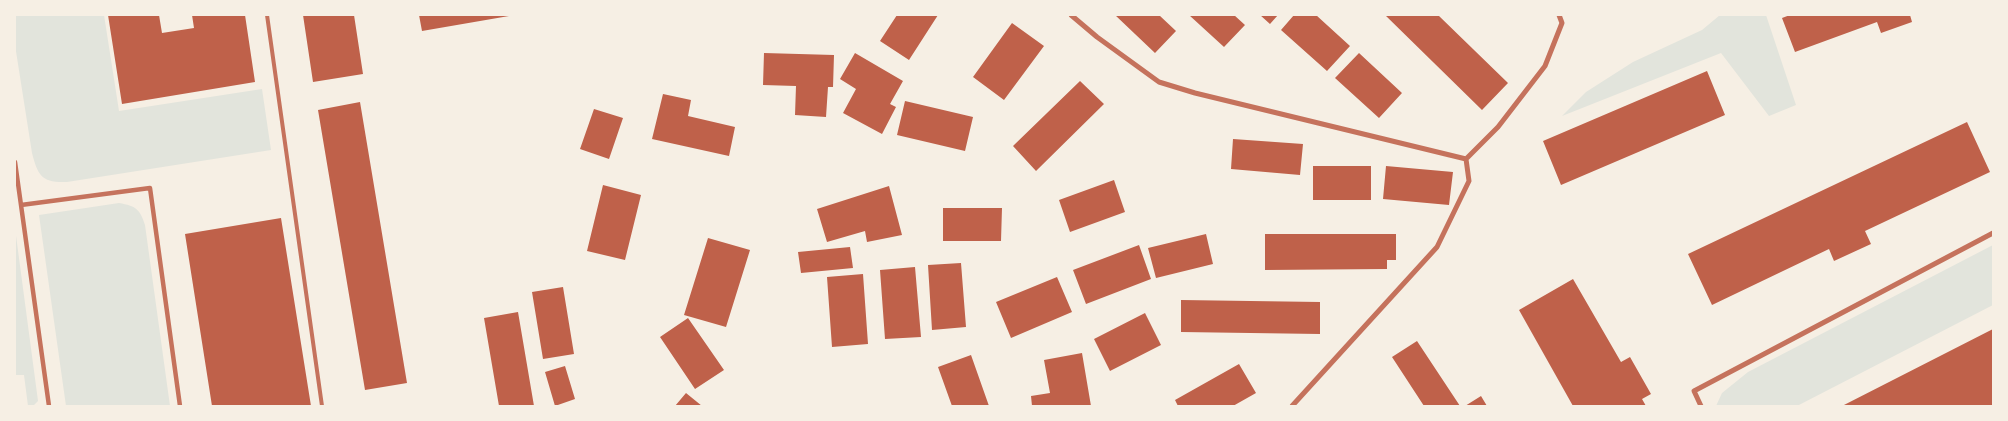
<!DOCTYPE html>
<html>
<head>
<meta charset="utf-8">
<style>
	body { margin:0 }
	#map { position:relative; width:2008px; height:421px; overflow:hidden; background:#f6efe4; font-family:Commissioner,sans-serif }
	canvas { display:block }
	.frame { position:absolute; inset:0; border:16px solid #f6efe4; pointer-events:none }
</style>
</head>
<body>
<div id="map">
<canvas width="2008" height="421"></canvas>
<div class="frame"></div>
</div>
<script>
const ctx = document.querySelector('canvas').getContext('2d');
ctx.lineJoin = 'round';
function paint(path, color) {
  ctx.fillStyle = color;
  ctx.fill(path, 'evenodd');
}
function stroke(path, color, width, dash) {
  ctx.strokeStyle = color;
  ctx.lineWidth = width;
  ctx.lineCap = dash ? 'butt' : 'round';
  ctx.setLineDash(dash || []);
  ctx.stroke(path);
}
paint(new Path2D(`
	M15 15H104L119 111 262 89 271 150 67 182C42 183 38 176 32 153L15 45Z
	M1720 15H1766L1796 105 1769 116 1721 53 1562 116 1586 92 1633 62 1702 30Z
	M119 203C136 206 140 209 145 225L170 406H66L39 215Z
	M15 228 38 401 33 406H28L24 375H15Z
	M1993 245V305L1797 406H1716L1722 393 1748 372Z`), '#e2e4dc');
paint(new Path2D(`
	M108 15H159L162 33 194 28 192 15H245L255 82 122 104Z
	M303 15H354L363 74 313 82Z
	M419 15H508L509 16 422 31Z
	M897 15H938L909 60 880 41Z
	M1115 15H1159L1176 31 1155 53Z
	M1189 15H1234L1245 25 1224 47Z
	M1260 15H1278L1270 24Z
	M1294 15H1316L1350 46 1327 71 1281 30Z
	M1385 15H1438L1508 83 1482 110Z
	M1790 15H1910L1912 22 1881 33 1877 22 1795 52 1782 18Z
	M1012 23 1044 46 1004 100 973 77Z
	M764 53 834 55 833 87H828L826 117 795 115 796 86 763 85Z
	M855 53 903 81 890 104 896 107 882 134 843 113 856 89 840 79Z
	M1359 53 1402 93 1379 118 1335 78Z
	M1707 71 1725 115 1561 185 1543 141Z
	M1080 81 1104 104 1036 171 1013 146Z
	M663 94 691 100 688 116 735 127 729 156 652 139Z
	M905 101 973 117 965 151 897 135Z
	M360 102 407 383 365 390 318 110Z
	M594 109 623 118 609 159 580 149Z
	M1967 122 1990 172 1865 231 1871 244 1834 261 1829 249 1712 305 1688 254Z
	M1233 139 1303 144 1300 175 1231 169Z
	M1313 166H1371V200H1313Z
	M1386 166 1453 172 1449 205 1383 199Z
	M1114 180 1125 212 1070 232 1059 200Z
	M603 185 641 195 625 260 587 251Z
	M889 186 902 235 867 242 865 231 827 242 817 209Z
	M943 208H1002L1001 241H943Z
	M281 218 311 406H212L185 234Z
	M1206 234 1213 264 1156 278 1148 248Z
	M1265 234H1396V260H1387V269L1265 270Z
	M708 238 750 250 726 327 684 315Z
	M1139 245 1151 279 1086 304 1073 270Z
	M850 247 853 268 801 273 798 252Z
	M961 263 966 327 932 330 928 265Z
	M915 267 921 337 885 339 880 270Z
	M863 274 868 344 832 347 827 277Z
	M1057 277 1072 312 1011 338 996 302Z
	M1573 279 1621 362 1630 357 1651 394 1642 399 1646 406H1573L1519 310Z
	M563 287 574 354 543 359 532 292Z
	M1181 300 1320 302V334L1181 332Z
	M518 312 534 406H499L484 318Z
	M1145 313 1161 345 1110 371 1094 339Z
	M688 318 724 370 695 389 660 337Z
	M1993 329V406H1842Z
	M1417 341 1460 406H1424L1392 357Z
	M1082 353 1091 406H1032L1031 396 1050 393 1044 360Z
	M971 355 989 406H952L938 367Z
	M1239 364 1256 393 1233 406H1178L1175 400Z
	M565 366 575 399 555 406 545 372Z
	M686 393 702 406H675Z
	M1481 396 1487 406H1465Z`), '#bf614a');
stroke(new Path2D(`
	M267 15 322 406`), '#c5725c', 4);
stroke(new Path2D(`
	M15 162 49 406
	M21 205 150 188 180 406`), '#c5725c', 4.5);
stroke(new Path2D(`
	M1071 15 1097 37 1159 82 1195 93 1466 159
	M1292 406 1437 247 1469 181 1466 159 1498 127 1545 66 1562 23 1559 15
	M1701 406 1694 391 1993 233`), '#c5725c', 5);
</script>
</body>
</html>
